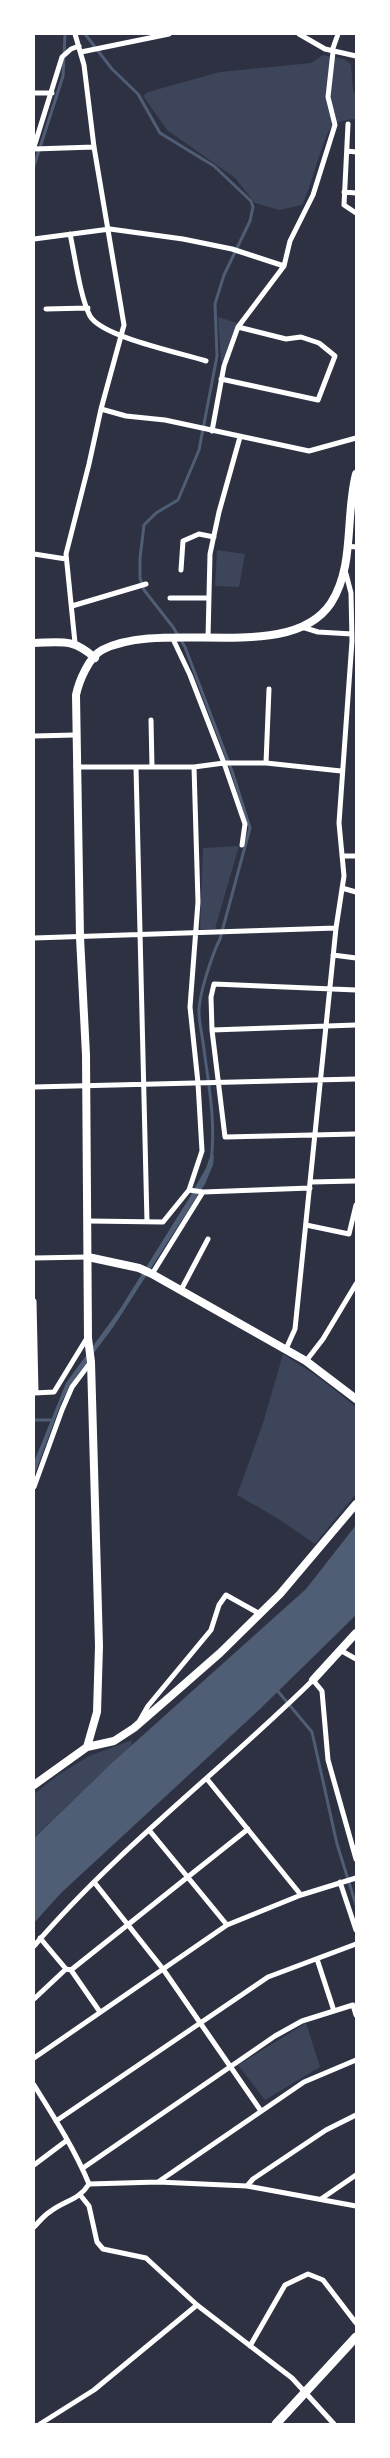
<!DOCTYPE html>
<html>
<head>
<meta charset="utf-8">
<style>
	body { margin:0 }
	#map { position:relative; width:390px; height:2458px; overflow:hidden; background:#2d3142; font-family:Ubuntu,sans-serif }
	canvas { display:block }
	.frame { position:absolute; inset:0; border:35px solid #fff; pointer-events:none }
</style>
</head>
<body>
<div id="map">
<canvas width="390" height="2458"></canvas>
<div class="frame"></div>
</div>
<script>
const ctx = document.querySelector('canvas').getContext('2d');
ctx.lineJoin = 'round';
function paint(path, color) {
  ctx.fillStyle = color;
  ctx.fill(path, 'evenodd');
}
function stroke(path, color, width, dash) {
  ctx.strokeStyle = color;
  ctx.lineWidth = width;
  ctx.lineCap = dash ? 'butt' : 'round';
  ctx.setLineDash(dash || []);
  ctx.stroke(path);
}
paint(new Path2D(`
	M323 55 344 59 351 64 353 90 356 94V119C346 120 339 120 331 128 323 136 311 189 302 205L279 210 255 203 235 178 167 130 143 96 148 92 220 72 311 63Z
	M218 317 237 323 224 362H221Z
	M217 550 245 554 239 587 215 586Z
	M239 846 215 929H200L203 848Z
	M283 1354 317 1376 356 1407V1494L315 1544 277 1518 237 1495 263 1423Z
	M132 1740 131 1746 34 1837V1794L58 1775 89 1756Z
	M306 2023 320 2067 265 2100 238 2065Z`), '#3c4559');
paint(new Path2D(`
	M214 1155 213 1165 205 1184 114 1326 76 1377 62 1401 34 1476V1462L66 1383 120 1309 188 1200 206 1168 209 1159Z
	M356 1525V1615L259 1710 61 1893 34 1923V1838L113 1762 306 1589Z`), '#4f5d75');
stroke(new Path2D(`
	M85 34 112 69 138 94 160 133 214 166 251 201 253 207 250 221 224 275 215 304 217 356 199 450 178 500 156 513 144 525 140 558V578L144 590 173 627 185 647 232 771 250 828 220 939C212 955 199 994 199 1012 199 1024 203 1038 204 1050 209 1086 216 1124 211 1161
	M34 166 63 76 65 34
	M34 1420H52
	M276 1689 312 1732 337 1844 356 1905`), '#4f5d75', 3);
stroke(new Path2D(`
	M299 34 325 49 356 56
	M332 51 338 34
	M81 52 169 34
	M34 93H52
	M348 124 344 205 356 213
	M34 147 62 57 71 49 79 46
	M34 149 94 147
	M347 151 356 152
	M344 192 356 193
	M70 234C75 256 80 297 90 316 102 337 181 353 206 361
	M34 239 110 229 183 239 232 249 284 266
	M46 309 88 308
	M221 379 318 400 335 356 319 343 301 337 286 339 238 327
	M101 409 126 416 165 420 309 451 356 438
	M212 431 224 366 238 327 284 266 290 241 313 195 335 125 328 97 333 52
	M347 546 356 547
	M34 554 66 559
	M181 570 183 541 199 534 214 537
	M170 598H209
	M72 606 146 584
	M302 627 318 632 352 634
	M172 637 190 675 224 763 245 824 242 845
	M208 638 210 554 219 512 240 437
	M75 643 66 554 89 464 101 409 124 325 94 147 84 65 75 34
	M151 720 152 767
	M34 736 75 735
	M266 763 269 689
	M76 767H194L224 763H266L341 771
	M136 767 147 1222
	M342 856H356
	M342 888 356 892
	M34 938 336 928
	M333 955 356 958
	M356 990 214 984 211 997 212 1030 356 1025
	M212 1030 225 1137 356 1134
	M34 1087 356 1079
	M311 1182 356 1181
	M203 1192 310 1188
	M88 1221 163 1222 189 1190
	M306 1225 349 1234 356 1205
	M34 1258 88 1257
	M152 1274 203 1192 189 1190 202 1151 198 1083 190 1007 198 902 194 767
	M181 1290 208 1239
	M34 1301 36 1393
	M286 1349 295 1329 336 928 344 876 339 823 352 641 351 593 345 570
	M306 1361 323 1339 356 1284
	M34 1393 54 1392 87 1338
	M34 1487 62 1410 72 1387 90 1363
	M340 1650 356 1659
	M140 1720 148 1706 211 1630 219 1605 226 1595 260 1614
	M207 1779 301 1895
	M149 1830 227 1925
	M94 1882 163 1969 261 2111
	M340 1882 356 1930
	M40 1938 66 1969 71 1970 100 2012
	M34 1946C118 1848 222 1770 313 1680L322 1691 328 1760 356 1859
	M317 1959 334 2011
	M71 1970 248 1829
	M34 1999 66 1969
	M34 2058 227 1925 301 1895 356 1878
	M34 2085C54 2117 75 2150 89 2184
	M56 2121 268 1977 356 1944
	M34 2165 66 2141
	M83 2168 275 2036 302 2021 353 2005 356 2015
	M158 2182 304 2082 356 2060
	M89 2184 158 2182 247 2186 356 2206
	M247 2186 253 2179 326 2130 356 2115
	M81 2196 89 2206 97 2242 103 2249 146 2258 197 2305 292 2378 334 2424
	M321 2199 356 2175
	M34 2227C39 2222 44 2215 51 2211 66 2200 79 2200 89 2184
	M250 2346 285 2285 308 2274 323 2280 356 2323
	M40 2424 94 2390 197 2305`), '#fff', 5);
stroke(new Path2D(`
	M34 643C61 642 73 638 95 658
	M88 1257 139 1268 152 1274 306 1361 356 1399
	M313 1680 356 1633
	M87 1747 97 1712 99 1646 91 1362 88 1338 86 1055 80 937 76 695C79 681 89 657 102 650 164 618 290 665 331 603 355 566 345 516 356 474
	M34 1785 87 1747 114 1741 134 1728 172 1695 220 1653 280 1594 356 1504`), '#fff', 8);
stroke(new Path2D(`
	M276 2424 356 2337`), '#fff', 9);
</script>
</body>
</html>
